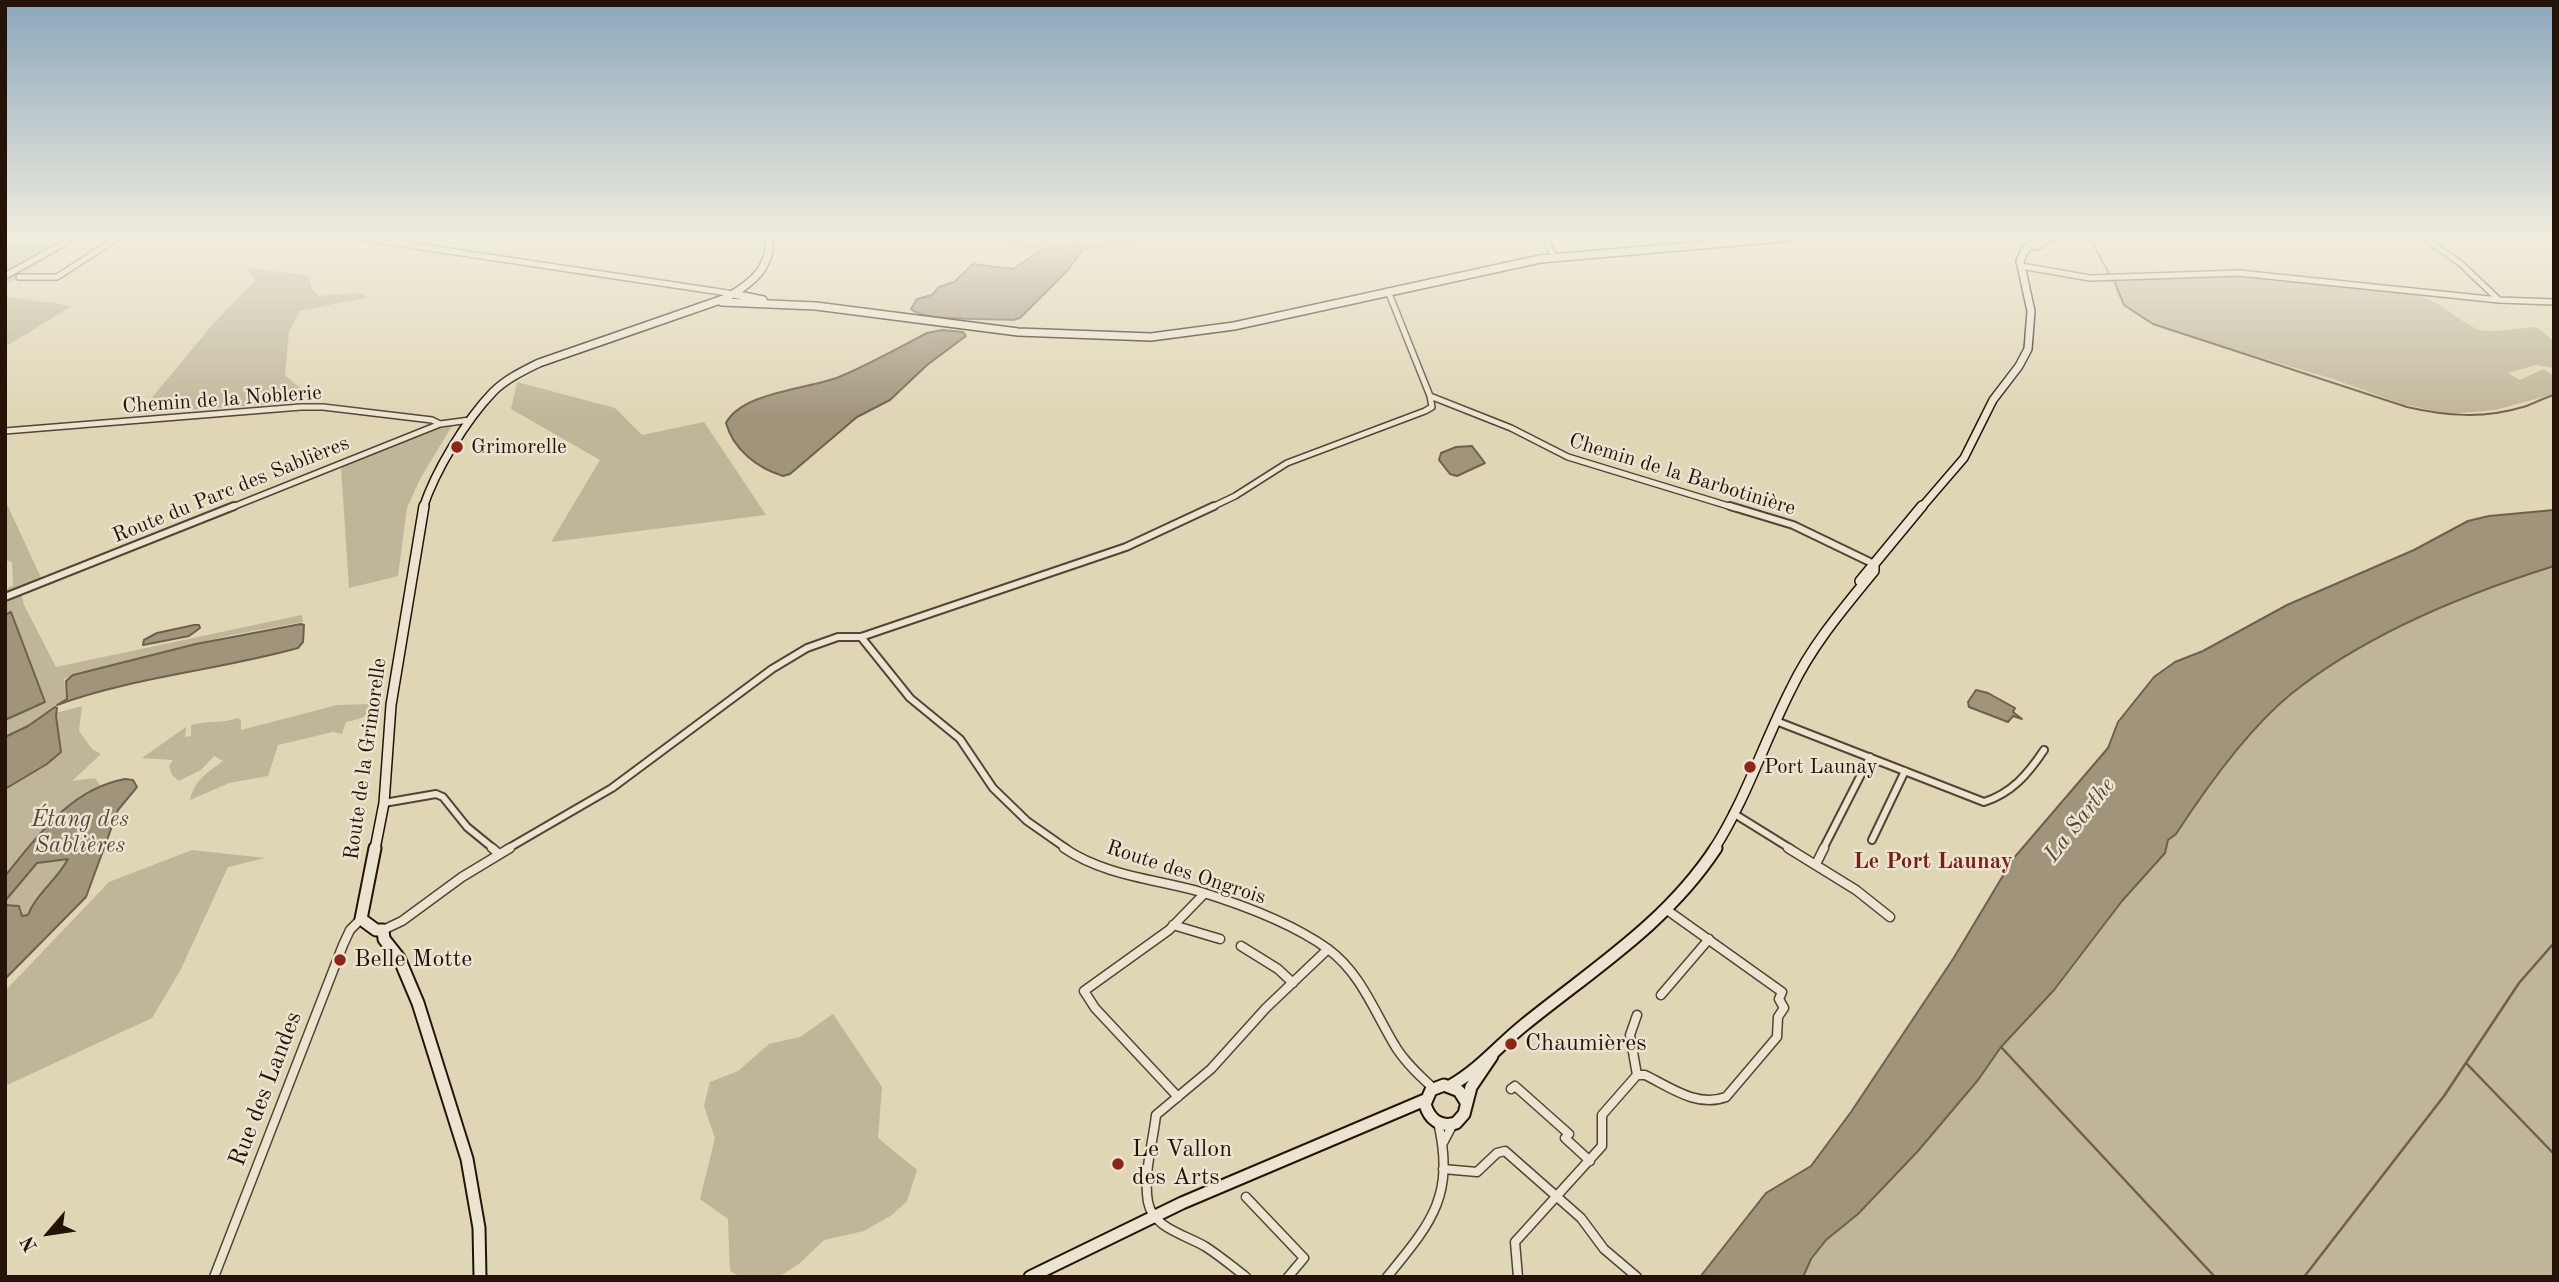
<!DOCTYPE html>
<html>
<head>
<meta charset="utf-8">
<style>
	body { margin:0 }
	#map { position:relative; width:2559px; height:1282px; overflow:hidden; background:#dfd6b6; font-family:"Old Standard TT",serif }
	canvas { display:block }
	.frame { position:absolute; inset:0; border:7px solid #251308; pointer-events:none }
	.north { position:absolute; left:14px; top:1198px; width:70px; height:70px; -webkit-text-stroke:5px #eae4d0; paint-order:stroke; rotate:241deg; font-size:19px; font-weight:700; line-height:28px; text-align:center; color:#251308 }
	.north::after { content:''; display:block; margin:auto; width:24px; height:32px; background:#251308; clip-path:polygon(50% 0,100% 100%,50% 72%,0 100%) }
</style>
</head>
<body>
<div id="map">
<canvas width="2559" height="1282"></canvas>
<div class="frame"></div>
<div class="north">N</div>
</div>
<script>
const ctx = document.querySelector('canvas').getContext('2d');
ctx.lineJoin = 'round';
function paint(path, color) {
  ctx.fillStyle = color;
  ctx.fill(path, 'evenodd');
}
function stroke(path, color, width, dash) {
  ctx.strokeStyle = color;
  ctx.lineWidth = width;
  ctx.lineCap = dash ? 'butt' : 'round';
  ctx.setLineDash(dash || []);
  ctx.stroke(path);
}
function write(font, color, halo, rows, align = 'center') {
  ctx.font = font + ' "Old Standard TT",serif';
  ctx.lineWidth = 5;
  ctx.setLineDash([]);
  ctx.textBaseline = 'middle';
  ctx.strokeStyle = halo;
  ctx.fillStyle = color;
  for (const [text, x, y, turn = 0] of rows) {
    ctx.save();
    ctx.translate(x, y);
    ctx.rotate((+turn || 0) * Math.PI / 180);
    ctx.textAlign = isNaN(turn) ? turn : align;
    if (halo) ctx.strokeText(text, 0, 0);
    ctx.fillText(text, 0, 0);
    ctx.restore();
  }
}
paint(new Path2D(`
	M1137 237 1145 246H1118L1086 251V245L1031 250 972 238Z
	M5 240 12 242 76 241 5 285Z
	M246 268 308 275 312 288 318 296 358 293 368 297 300 311 289 331 285 375 308 395 303 402 139 413 213 324 255 280Z
	M2239 275C2296 283 2354 283 2411 294 2440 299 2453 318 2477 329 2488 334 2523 328 2536 327L2554 341V368L2536 365 2508 373 2520 380 2543 369 2554 376V394L2495 410 2449 414 2402 404 2333 379 2180 334 2146 321 2127 308 2117 295 2114 279Z
	M5 296 72 306 5 347Z
	M517 382 615 408 642 435 704 422 766 515 551 542 600 460 511 409Z
	M452 426 420 479 407 508 398 576 349 588 341 467 436 429Z
	M5 500 43 582 5 597V590L13 585 12 562 5 560Z
	M2554 566V1277H1803L1811 1259 1826 1240 1858 1214 1918 1151 1978 1080 2001 1047 2054 990 2167 840 2176 834C2206 788 2247 730 2291 694 2361 638 2467 593 2554 566Z
	M21 592 24 605 56 667 302 615 303 622 231 635 71 676 64 679 66 699 28 726 5 737V720L45 702 11 613 5 615V599Z
	M373 704C370 718 358 719 346 722L342 734 333 732 278 745 268 776 229 783 190 800C195 779 208 772 223 761L214 756 201 770 179 781 172 775 169 766 173 760 142 758 186 727 185 737 191 736V725C208 720 221 724 238 718L241 721V730L337 705Z
	M82 706 79 731 92 749 101 754 72 781 95 778 101 787 78 798 5 876V789L43 767 58 728 56 713Z
	M192 850 265 858 228 867 180 971 152 1018 5 1086V991L109 882Z
	M68 859C58 880 38 894 28 915L22 916 21 907 5 905V901L37 863Z
	M833 1014 882 1087 878 1138 917 1170 907 1201 892 1215 864 1231 824 1240 800 1263 779 1277H741L730 1271 728 1219 700 1199 715 1138 704 1106 710 1082 738 1071 769 1044 800 1037Z`), '#bfb598');
const water = new Path2D(`
	M1085 246 1068 270 1020 318 1013 320C992 318 925 322 911 309L917 299 932 295 939 287 954 282 973 264 1013 269 1043 249Z
	M942 330 963 332 966 336 927 365 890 400 857 417 790 474 783 476C757 468 733 449 726 423 742 392 809 389 839 377 870 364 898 348 927 333Z
	M1472 446 1485 463 1457 476 1450 474 1439 460 1441 453 1456 447Z
	M2554 510V566C2465 594 2363 636 2291 694 2247 730 2206 788 2176 834L2168 840 2165 853 2122 901 2054 990 2001 1047 1978 1080 1918 1151 1858 1214 1826 1240 1811 1259 1803 1277H1700L1766 1193 1811 1166 1851 1112 1953 959 2013 859 2108 748 2118 722 2154 677 2175 662 2203 651 2287 605 2414 550 2468 521 2489 516Z
	M11 612 45 702 5 720V615Z
	M301 624 304 625 303 642 298 648C219 670 133 677 57 705L67 699 66 681 73 675 196 644Z
	M194 625H199L200 628 189 636 143 645 144 640 157 633Z
	M1976 690 1988 693 2015 708 2013 712 2022 719 2013 716 2008 722 1969 707 1968 702Z
	M55 707 57 708 56 716 61 752 47 764 5 789V737L28 726Z
	M125 779 133 780 137 787 118 810 86 897 5 979V905L19 906 22 916 28 915C36 894 57 880 68 859L37 863 5 901V876C38 836 70 789 125 779Z`);
paint(water, '#a0947b');
stroke(water, '#6f604d', 2);
stroke(new Path2D(`
	M2089 237 2110 275
	M2114 280 2124 305 2153 324 2407 407C2446 416 2484 419 2523 407 2533 404 2543 398 2554 395`), '#6f604d', 2);
stroke(new Path2D(`
	M2001 1047 2215 1277
	M2467 1064 2554 1154
	M2304 1277 2444 1096 2519 983 2554 943`), '#6f604d', 2.5);
const streetFar2 = new Path2D(`
	M356 237 734 294
	M1545 237 1554 257
	M2423 237 2460 263 2499 300 2554 302
	M2021 266 2090 278 2239 273 2499 300
	M5 276 75 237
	M19 277H57L119 237
	M1388 291 1430 396 1511 428 1568 457 1735 508
	M5 431 301 407H323L432 420 440 424
	M230 508 440 424 470 420
	M1210 508 1235 496 1287 463 1425 411 1432 407 1430 396`);
const streetFar1 = new Path2D(`
	M1730 506 1793 525 1874 564
	M5 597 234 506
	M861 637 910 698 960 739 993 788 1027 821 1067 849
	M1776 721 1984 802C2012 793 2028 774 2044 750
	M384 803 436 794 443 797 467 827 494 849
	M1733 813 1791 849
	M1872 840 1905 771
	M507 849 612 788 772 669 807 648 838 637H861L1126 547 1214 506
	M1823 849 1870 757`);
const street = new Path2D(`
	M492 848 498 853
	M1064 848C1105 876 1155 879 1201 892 1243 905 1292 923 1328 949 1362 974 1375 1014 1397 1049 1407 1064 1420 1076 1433 1088
	M1788 848 1856 890 1890 917
	M1816 864 1824 848
	M1173 925 1220 939
	M383 930 402 921 462 877 510 848
	M1241 946 1278 969 1293 983
	M1661 995 1709 939
	M1637 1015 1630 1035 1637 1075
	M1511 1089 1515 1086 1569 1134 1565 1138 1590 1161
	M1178 1097 1095 1008 1084 991 1169 930 1204 894
	M1443 1143 1453 1124
	M1443 1169 1477 1172 1497 1153 1505 1151 1581 1218 1604 1249 1637 1277
	M1246 1197 1304 1258 1288 1277
	M214 1277 343 945 350 930 361 919
	M1246 1277C1233 1267 1220 1256 1206 1247 1187 1235 1153 1229 1148 1202 1143 1174 1153 1143 1156 1115L1211 1069 1266 1008 1328 949
	M1387 1277C1432 1222 1455 1196 1438 1122
	M1518 1277 1515 1242 1602 1146V1115L1637 1075H1645C1670 1087 1697 1108 1726 1097L1777 1037 1778 1017 1784 1008 1779 999 1782 992 1667 910`);
const secondaryFar2 = new Path2D(`
	M2037 246 2051 237
	M734 294 763 300
	M722 302 816 306 1018 332 1151 337 1234 326 1540 259 1794 237
	M423 508C435 471 466 420 493 392 506 379 523 371 539 363L726 298C751 284 772 268 769 237
	M1921 508 1964 458 1993 400 2019 366 2028 349 2031 311 2020 261 2025 250 2042 237`);
const secondaryFar1 = new Path2D(`
	M1860 581 1922 506
	M375 849 384 803 391 705 424 506
	M1714 849C1746 799 1764 742 1791 689 1812 645 1843 609 1874 571V564`);
const secondary = new Path2D(`
	M375 848 361 919 376 930H383L384 939 399 958 418 1003 467 1159 479 1228 480 1277
	M1450 1086C1479 1070 1499 1045 1524 1025 1593 969 1666 924 1716 848
	M1466 1102 1459 1091 1444 1085 1431 1090 1425 1104C1429 1119 1440 1128 1456 1123L1464 1114 1471 1087 1492 1056
	M1030 1277 1182 1203 1425 1100`);
stroke(streetFar2, '#544434', 8);
stroke(streetFar1, '#544434', 10);
stroke(street, '#544434', 11);
stroke(secondaryFar2, '#251308', 10);
stroke(secondaryFar1, '#251308', 12);
stroke(secondary, '#251308', 15);
stroke(streetFar2, '#eae4d0', 5);
stroke(streetFar1, '#eae4d0', 6);
stroke(street, '#eae4d0', 8);
stroke(secondaryFar2, '#eae4d0', 7);
stroke(secondaryFar1, '#eae4d0', 9);
stroke(secondary, '#eae4d0', 11);
const sky = ctx.createLinearGradient(0, 0, 0, 417);
sky.addColorStop(0, '#8ba7bc');
sky.addColorStop(0.57, '#f1edde');
sky.addColorStop(1, '#f1edde00');
ctx.fillStyle = sky;
ctx.fillRect(0, 0, 2559, 417);
for (const [x, y, r, color] of [
	[457,447,7,"#8f2418"],
	[1750,767,7,"#8f2418"],
	[340,960,7,"#8f2418"],
	[1511,1044,7,"#8f2418"],
	[1118,1164,7,"#8f2418"]
]) {
  const dot = new Path2D();
  dot.arc(x, y, r, 0, 2 * Math.PI);
  ctx.fillStyle = color;
  ctx.fill(dot);
  stroke(dot, '#eae4d0', 2.5);
}
write('21px', '#251308', '#eae4d0', [
	["Chemin de la Noblerie",222,400,-4],
	["Chemin de la Barbotinière",1682,475,17],
	["Route du Parc des Sablières",231,490,-22],
	["Route de la Grimorelle",366,759,-82],
	["Route des Ongrois",1186,873,18]
]);
write('21px', '#251308', '#eae4d0', [
	["Grimorelle",471,447],
	["Port Launay",1764,767]
], 'left');
write('italic 23px', '#564736', '#eae4d0', [
	["Étang des",80,820],
	["Sablières",80,846],
	["La Sarthe",2080,820,-52]
]);
write('bold 23px', '#7a1f14', '#eae4d0', [
	["Le Port Launay",1933,862]
]);
write('24px', '#251308', '#eae4d0', [
	["Belle Motte",354,960],
	["Chaumières",1525,1044],
	["Le Vallon",1132,1150],
	["des Arts",1132,1178]
], 'left');
write('24px', '#251308', '#eae4d0', [
	["Rue des Landes",266,1089,-69]
]);
</script>
</body>
</html>
